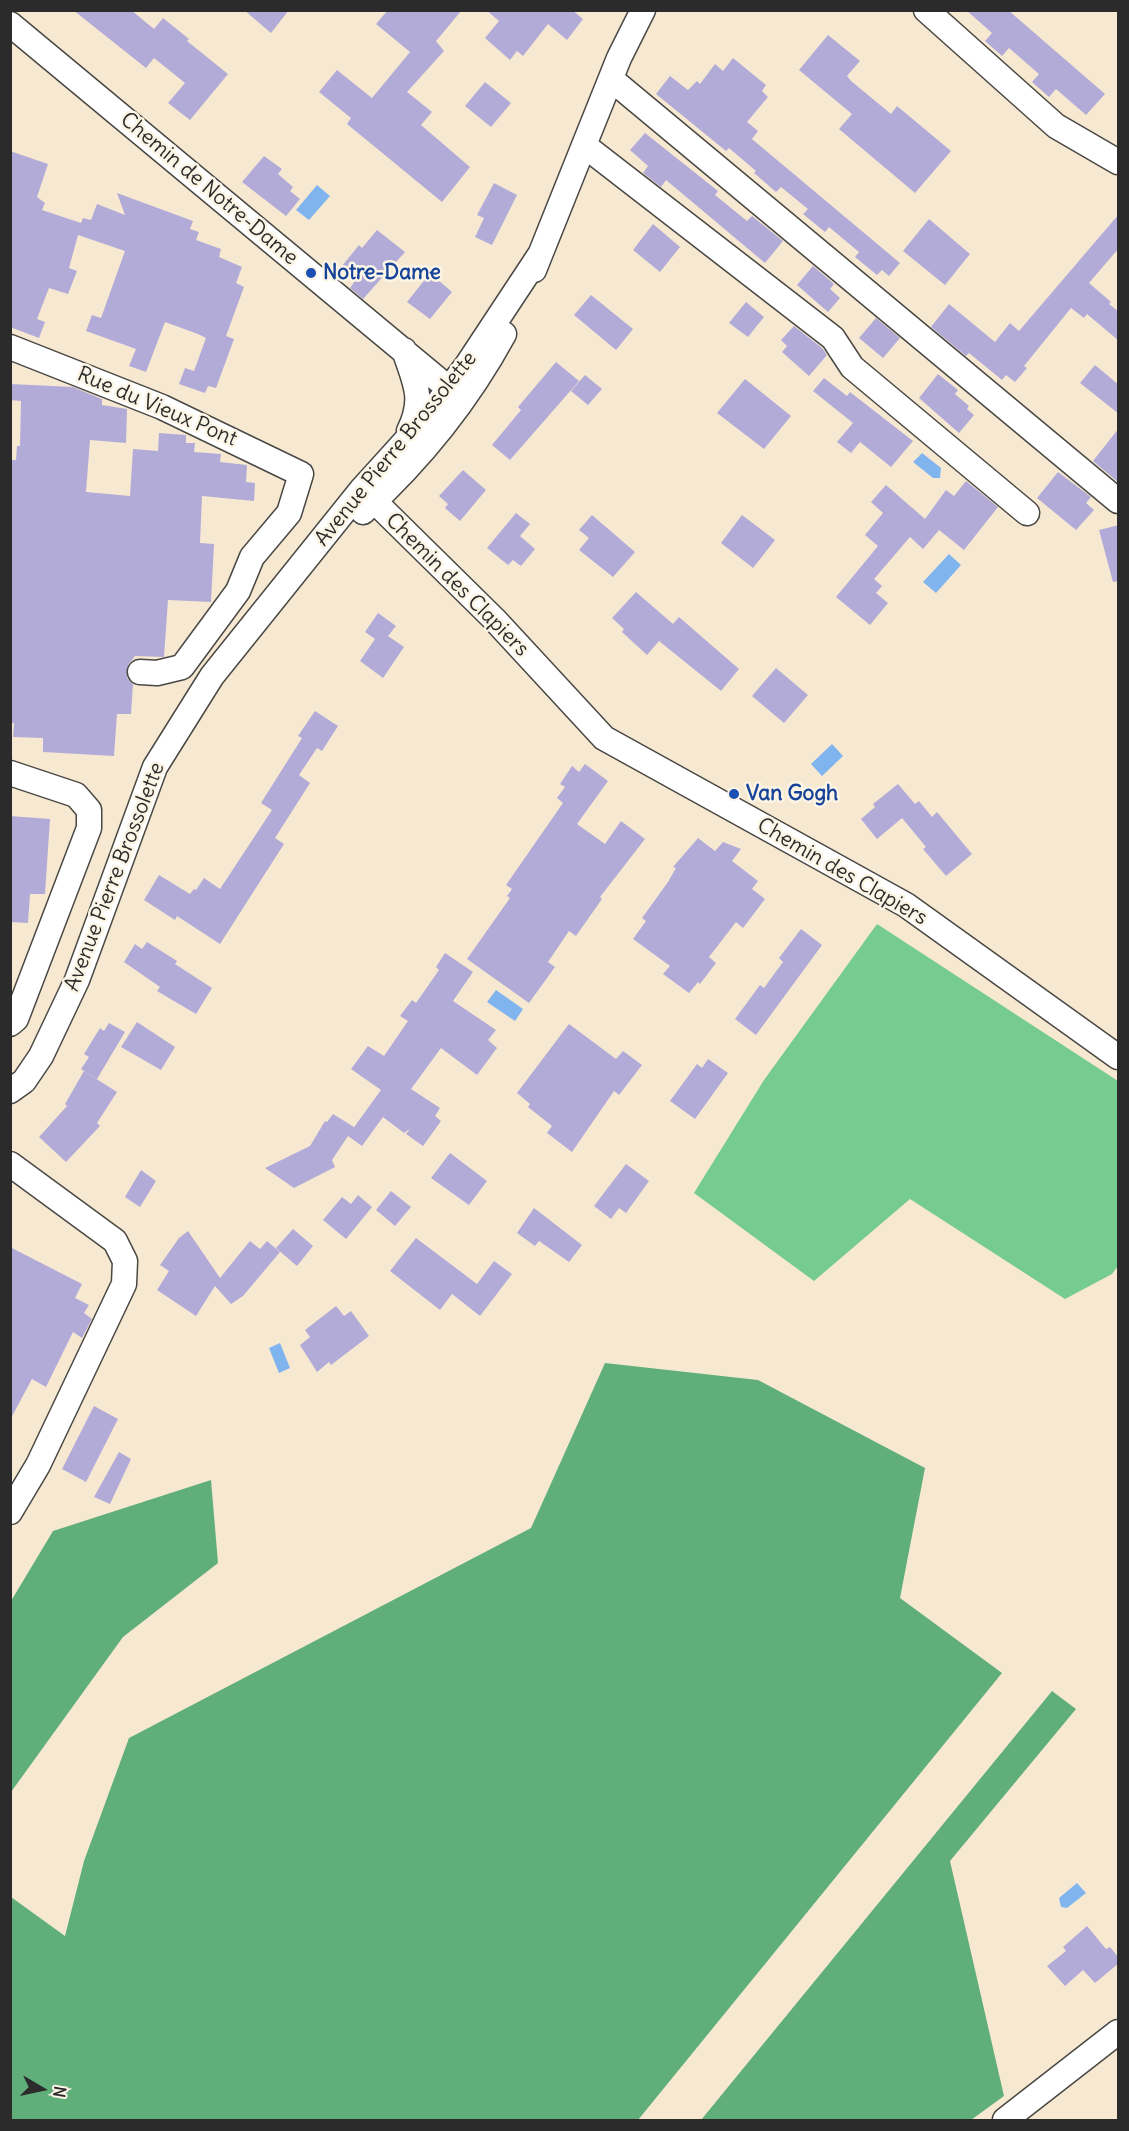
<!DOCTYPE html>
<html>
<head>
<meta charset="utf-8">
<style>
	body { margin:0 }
	#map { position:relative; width:1129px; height:2131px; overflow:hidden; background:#f7e9d1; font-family:Delius,sans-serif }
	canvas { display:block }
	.frame { position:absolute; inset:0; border:12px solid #2b2b2b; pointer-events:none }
	.north { position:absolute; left:12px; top:2059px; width:60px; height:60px; -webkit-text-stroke:4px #fcf5e5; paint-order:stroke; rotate:99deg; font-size:16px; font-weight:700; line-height:24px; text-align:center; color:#2b2b2b }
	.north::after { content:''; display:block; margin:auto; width:21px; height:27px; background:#2b2b2b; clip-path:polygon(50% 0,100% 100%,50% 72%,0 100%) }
</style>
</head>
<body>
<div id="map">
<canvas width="1129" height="2131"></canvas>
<div class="frame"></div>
<div class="north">N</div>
</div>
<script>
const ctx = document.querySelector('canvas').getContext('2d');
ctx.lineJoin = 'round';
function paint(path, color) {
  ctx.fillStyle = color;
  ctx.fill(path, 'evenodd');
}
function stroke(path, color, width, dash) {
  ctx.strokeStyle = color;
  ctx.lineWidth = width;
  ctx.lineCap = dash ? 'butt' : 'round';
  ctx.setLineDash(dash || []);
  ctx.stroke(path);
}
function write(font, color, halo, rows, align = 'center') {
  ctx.font = font + ' Delius,sans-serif';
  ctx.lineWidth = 5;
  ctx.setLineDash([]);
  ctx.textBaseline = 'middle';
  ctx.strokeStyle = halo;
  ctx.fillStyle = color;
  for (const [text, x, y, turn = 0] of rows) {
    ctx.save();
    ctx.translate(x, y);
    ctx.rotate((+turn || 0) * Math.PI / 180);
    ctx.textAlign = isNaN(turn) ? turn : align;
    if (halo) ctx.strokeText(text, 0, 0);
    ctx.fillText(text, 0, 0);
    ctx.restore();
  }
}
paint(new Path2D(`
	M877 924 1118 1081V1266L1112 1274 1065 1299 910 1199 814 1281 694 1193 764 1080Z`), '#75cb90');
paint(new Path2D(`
	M605 1363 758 1380 925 1468 900 1598 1002 1673 638 2120H11V1897L65 1936 84 1861 129 1738 531 1528Z
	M211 1480 218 1563 123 1637 11 1792V1601L53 1531Z
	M1052 1691 1076 1709 950 1861 1004 2096 971 2120H701Z`), '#60af7a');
paint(new Path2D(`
	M317 185 330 196 309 220 296 210Z
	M922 453 941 468 940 478H933L913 462Z
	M949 554 961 565 936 593 923 582Z
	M832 744 843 756 822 776 811 764Z
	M496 990 523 1009 515 1021 487 1002Z
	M280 1343 290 1368 279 1373 269 1348Z
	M1077 1883 1086 1893 1067 1908 1061 1907 1059 1898Z`), '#80b4ee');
paint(new Path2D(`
	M73 10H131L154 29 163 18 189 39 187 41 228 74 190 120 168 103 185 83 154 58 146 68Z
	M244 10H289L271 33Z
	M388 10H462L436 41 444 51 407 92 432 112 421 125 470 167 442 202 347 124 351 118 319 92 337 70 372 98 410 52 376 24Z
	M486 10H572L583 19 567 40 548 24 523 56 517 51 510 60 485 38 499 21Z
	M966 10H1008L1105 94 1086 115 1056 89 1049 97 1032 82 1039 74 1009 48 1002 56 985 41 992 33Z
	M828 35 860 61 847 76 851 81 891 114 897 106 951 151 915 193 839 129 852 114 799 70Z
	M733 58 766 85 762 91 768 97 747 122 758 131 752 139 900 263 889 276 882 270 877 275 855 257 859 252 829 227 825 232 803 214 808 209 781 187 776 192 754 173 756 171 729 148 726 151 656 94 670 76 688 90 697 81 700 84 715 64 723 71Z
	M485 82 511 103 491 127 465 106Z
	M645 133 718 191 715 195 747 221 752 216 783 241 765 263 666 180 661 187 643 173 648 166 630 150Z
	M10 151 48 164 37 197 45 203 42 210 81 223 83 218 91 220 97 204 125 215 117 193 193 221 190 229 199 232 196 240 221 249 219 257 242 267 236 283 244 287 226 336 234 339 216 388 208 386 205 393 179 384 185 368 194 371 206 338 198 334 165 322 146 372 129 366 136 349 86 331 92 315 101 318 125 251 78 235 69 268 77 271 68 294 49 288 37 319 45 322 39 338 10 327Z
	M264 156 282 169 278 174 293 187 290 191 300 199 286 216 242 182Z
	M494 183 517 195 492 245 475 237 484 218 477 215Z
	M1119 214V248L1089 283 1111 302 1109 304 1119 312V341L1087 314 1084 318 1071 308 1024 366 1027 368 1015 382 1006 375 1002 380 969 353 966 356 931 327 949 304 995 342 1010 323 1019 331Z
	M929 219 970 254 945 285 903 251Z
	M653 224 680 247 660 272 633 250Z
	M377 230 405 252 363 299 350 288 357 278 342 266 359 245 362 248Z
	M813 266 834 284 830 289 840 298 828 312 797 285Z
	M430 273 452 292 430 319 407 302Z
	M591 295 633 329 616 350 574 315Z
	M746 302 764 317 748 337 729 323Z
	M876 318 900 338 883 358 859 338Z
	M794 326 822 348 827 355 809 376 782 352 787 346 781 340Z
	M556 362 579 381 510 460 492 445 521 410 518 407Z
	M1095 365 1119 385V414L1080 383Z
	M938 374 958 390 955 394 969 406 967 409 974 415 959 433 919 398Z
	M585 375 602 389 588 405 571 391Z
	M824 378 847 396 850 392 913 441 891 467 860 442 851 453 837 442 853 423 813 391Z
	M745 379 791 416 764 449 717 413Z
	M10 384 73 387 102 399V405L127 409 126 443 90 440 86 492 130 496 133 449 158 451 159 433 186 435V443H195L194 452 221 454 220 462 247 465 246 482 255 483 254 501 202 496 200 543 214 544 211 602 168 600 164 657 135 656 128 665 127 678 133 684 131 714H117L114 756 43 752V738L13 737 14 723H10V460H16L17 446H20L21 401 10 400Z
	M1119 428V483L1093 461Z
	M463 470 486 490 460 521 445 508 448 504 439 496Z
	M1058 472 1091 497 1086 503 1094 510 1076 530 1037 498Z
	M966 481 998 507 964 550 939 530 923 549 910 537 874 579 882 586 876 593 888 603 870 625 836 597 878 546 865 535 883 513 871 502 886 485 925 519 946 490 954 496Z
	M516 513 530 524 520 536 535 549 521 566 513 560 508 565 487 548Z
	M592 515 635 552 613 577 579 550 589 538 579 530Z
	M742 515 775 540 753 568 721 543Z
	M1119 525V581L1113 582 1099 530Z
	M636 592 673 624 679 617 739 669 721 691 659 641 647 655 622 632 624 629 612 618Z
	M378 613 396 626 388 636 404 647 383 678 360 661 375 639 365 632Z
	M776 668 808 695 784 723 752 696Z
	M315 711 338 726 322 751 317 748 299 775 310 783 275 838 284 844 220 944 177 916 175 920 144 900 159 875 190 894 194 889 196 890 204 878 220 889 272 810 261 803 302 738 298 736Z
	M585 764 608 781 577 824 605 844 621 821 645 839 600 897 602 899 576 936 569 931 548 962 555 967 529 1003 467 959 510 898 507 896 512 889 506 885 563 803 557 798 565 787 560 784 572 766 579 772Z
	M898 784 915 804 919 801 932 817 937 812 972 854 946 876 923 849 926 847 902 818 877 839 861 819 875 807 873 804Z
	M10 816 50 819 45 894H30L28 923 10 922Z
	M698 838 715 851 723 842 741 849 732 861 758 881 752 889 765 899 743 928 736 922 709 957 716 963 700 984 698 982 689 993 663 974 670 966 633 939 646 921 642 918 668 882 676 868 673 867Z
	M801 929 822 945 756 1035 735 1019 760 985 764 988 783 962 779 958Z
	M147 942 177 961 175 964 212 988 196 1014 157 991 160 987 124 962 135 944 142 949Z
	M445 953 473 972 453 1001 496 1030 488 1040 497 1048 477 1075 441 1048 411 1089 440 1108 435 1116 441 1121 423 1146 406 1134 410 1129 404 1133 383 1117 362 1146 348 1136 332 1160 335 1167 294 1188 265 1168 310 1146 325 1121 327 1122 333 1114 354 1127 352 1130 381 1090 351 1069 368 1046 384 1056 408 1021 400 1016 412 1000 416 1003 439 970 436 967Z
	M137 1022 175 1047 161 1070 121 1047Z
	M109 1023 125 1032 97 1079 81 1069 89 1057 84 1054 100 1028 104 1031Z
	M569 1024 616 1059 623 1051 642 1065 619 1095 614 1091 572 1152 547 1133 552 1126 528 1107 530 1104 517 1093Z
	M708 1059 728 1073 695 1119 670 1101 697 1064 702 1068Z
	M84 1071 117 1092 97 1123 100 1126 66 1162 39 1137 67 1106 65 1104Z
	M450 1153 487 1181 469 1205 431 1178Z
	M626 1164 649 1181 626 1213 619 1208 611 1219 594 1206Z
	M141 1170 156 1181 140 1207 125 1197Z
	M391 1191 411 1207 395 1226 376 1210Z
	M358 1195 372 1207 346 1239 323 1220 342 1197 351 1204Z
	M534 1208 582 1245 569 1262 539 1241 535 1246 517 1233Z
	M293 1229 313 1246 297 1266 276 1248Z
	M188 1231 220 1278 250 1241 260 1249 267 1241 280 1252 243 1296 231 1304 215 1286 196 1316 157 1290 169 1271 160 1265 179 1238Z
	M416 1238 477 1284 494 1261 512 1274 480 1316 452 1294 440 1310 390 1271Z
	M10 1247 82 1284 75 1298 89 1305 84 1313 92 1319 82 1338 73 1332 46 1387 32 1379 10 1420Z
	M336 1306 344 1316 351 1311 369 1336 331 1365 329 1362 317 1372 300 1345 310 1337 305 1330Z
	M94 1406 118 1419 86 1482 62 1469Z
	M119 1452 131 1459 110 1504 94 1497Z
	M1087 1926 1106 1949 1110 1947 1119 1958V1963L1095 1983 1083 1970 1065 1986 1047 1966 1066 1951 1063 1947Z`), '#b2abd8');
const minor = new Path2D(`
	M926 10 1056 126 1118 162
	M10 24 459 397
	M611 79 1118 501
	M585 146 833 338 852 367 1027 513
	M534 270 619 58 643 10
	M10 347 162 407 301 474 289 513 252 557 238 591 182 667 157 673 140 672
	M404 350C415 383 425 398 409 431
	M362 489 494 619 604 738 906 905 1118 1057
	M363 512C420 460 467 402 504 334
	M10 773 76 795 89 810V828L16 1019 10 1024
	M10 1091 24 1081 41 1056 77 980 155 767 212 676 362 489 429 415 467 365 539 256
	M10 1164 115 1241 125 1261 124 1284 38 1465 10 1512
	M1005 2120 1118 2032`);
stroke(minor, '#4a4844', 27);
stroke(minor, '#fff', 24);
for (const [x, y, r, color] of [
	[311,273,6,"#1a4fb4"],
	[734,794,6,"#1a4fb4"]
]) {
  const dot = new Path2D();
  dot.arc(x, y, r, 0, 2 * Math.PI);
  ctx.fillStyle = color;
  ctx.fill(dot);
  stroke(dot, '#fcf5e5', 2);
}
write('21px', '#2b2b2b', '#fcf5e5', [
	["Chemin de Notre-Dame",209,189,40],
	["Rue du Vieux Pont",157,407,23],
	["Avenue Pierre Brossolette",396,449,-51],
	["Chemin des Clapiers",457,585,45],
	["Chemin des Clapiers",842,872,30],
	["Avenue Pierre Brossolette",115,877,-69]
]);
write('bold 21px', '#164399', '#fcf5e5', [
	["Notre-Dame",323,273],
	["Van Gogh",746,794]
], 'left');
</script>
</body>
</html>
